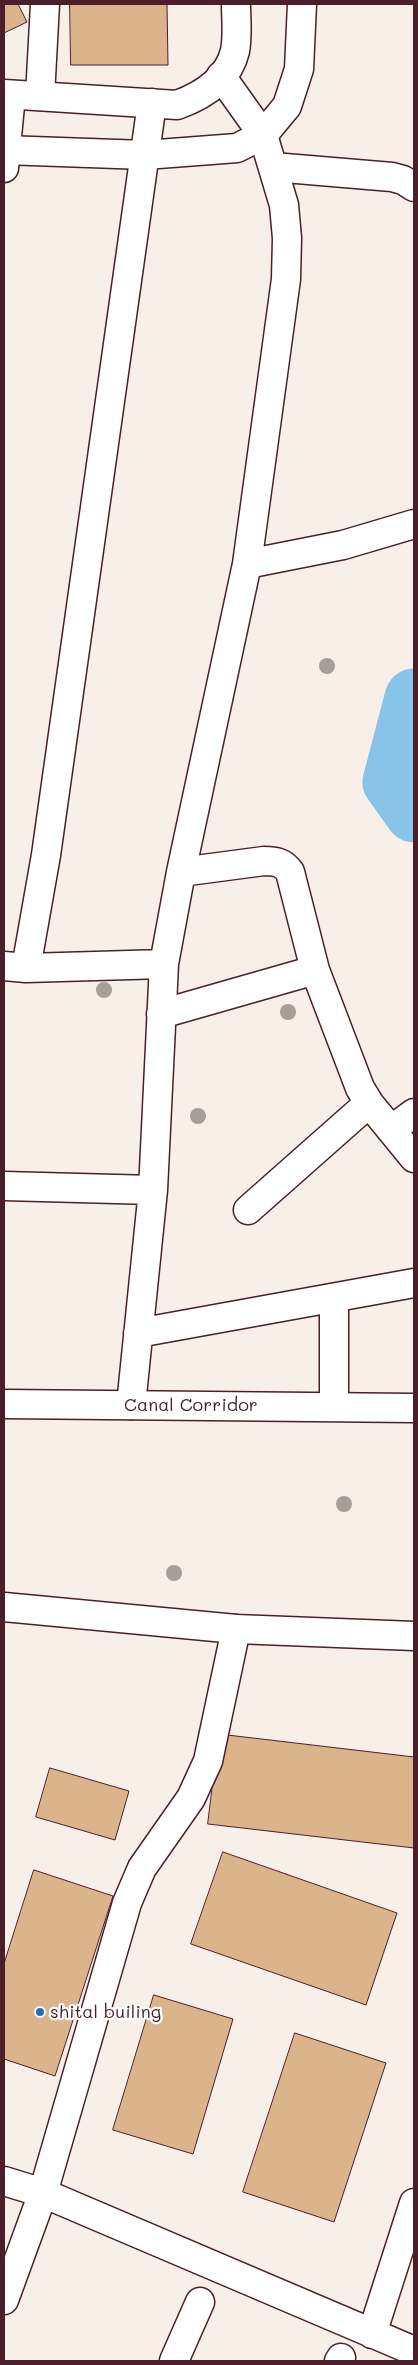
<!DOCTYPE html>
<html>
<head>
<meta charset="utf-8">
<style>
	body { margin:0 }
	#map { position:relative; width:418px; height:2365px; overflow:hidden; background:#f8f0e8; font-family:Mali,sans-serif }
	canvas { display:block }
	.frame { position:absolute; inset:0; border:5px solid #4a1f2b; pointer-events:none }
</style>
</head>
<body>
<div id="map">
<canvas width="418" height="2365"></canvas>
<div class="frame"></div>
</div>
<script>
const ctx = document.querySelector('canvas').getContext('2d');
ctx.lineJoin = 'round';
function stroke(path, color, width, dash) {
  ctx.strokeStyle = color;
  ctx.lineWidth = width;
  ctx.lineCap = dash ? 'butt' : 'round';
  ctx.setLineDash(dash || []);
  ctx.stroke(path);
}
function paint(path, color) {
  ctx.fillStyle = color;
  ctx.fill(path, 'evenodd');
}
function write(font, color, halo, rows, align = 'center') {
  ctx.font = font + ' Mali,sans-serif';
  ctx.lineWidth = 4.5;
  ctx.setLineDash([]);
  ctx.textBaseline = 'middle';
  ctx.strokeStyle = halo;
  ctx.fillStyle = color;
  for (const [text, x, y, turn = 0] of rows) {
    ctx.save();
    ctx.translate(x, y);
    ctx.rotate((+turn || 0) * Math.PI / 180);
    ctx.textAlign = isNaN(turn) ? turn : align;
    if (halo) ctx.strokeText(text, 0, 0);
    ctx.fillText(text, 0, 0);
    ctx.restore();
  }
}
stroke(new Path2D(`
	M414 698 392 782 414 813`), '#88c4e8', 59);
const building = new Path2D(`
	M4 4H18L27 22 4 33Z
	M70 4H167L168 65H71Z
	M219 1734 414 1757V1848L208 1824Z
	M50 1768 129 1791 115 1840 36 1817Z
	M223 1852 397 1913 366 2005 191 1944Z
	M34 1870 113 1896 55 2076 4 2059V1964Z
	M154 1995 233 2019 193 2154 113 2130Z
	M295 2033 386 2063 334 2222 243 2192Z`);
paint(building, '#dbb48c');
stroke(building, '#4a1f2b', 1);
const minor = new Path2D(`
	M40 96 45 4
	M273 167 392 177 403 180 414 187
	M4 168 11 95
	M247 564 343 545 414 524
	M181 872 264 861C275 861 283 862 290 872L315 970 360 1088 369 1103 414 1158
	M4 966 26 968 164 964
	M26 968 46 855 152 103
	M161 1014 315 970
	M391 1130 414 1113
	M4 1186 153 1190
	M248 1210 369 1103
	M334 1298V1406
	M138 1333 414 1283
	M131 1405 153 1190 164 964 181 872 247 564 286 279 287 238 284 205 263 135 221 76
	M4 2181 43 2193 414 2351
	M4 2300 43 2193 127 1903 142 1868 191 1798 208 1761 236 1629
	M372 2334 414 2203
	M174 2361 200 2302
	M339 2361 341 2358`);
const tertiary = new Path2D(`
	M4 94 177 105C202 96 228 80 235 51 238 36 236 19 236 4
	M4 150 145 155 237 148 263 135 287 106 299 69 302 4`);
const secondary = new Path2D(`
	M4 1404 414 1408
	M4 1607 236 1629 414 1636`);
stroke(minor, '#4a1f2b', 31);
stroke(tertiary, '#4a1f2b', 31);
stroke(secondary, '#4a1f2b', 31);
stroke(minor, '#fff', 28);
stroke(tertiary, '#fff', 28);
stroke(secondary, '#fff', 28);
ctx.fillStyle = '#a69e97';
for (const [x, y] of [
	[327,666],
	[104,990],
	[288,1012],
	[198,1116],
	[344,1504],
	[174,1573]
]) {
  ctx.beginPath();
  ctx.arc(x, y, 8, 0, 2 * Math.PI);
  ctx.fill();
}
for (const [x, y, r, color] of [
	[40,2012,5,"#1f6fb2"]
]) {
  const dot = new Path2D();
  dot.arc(x, y, r, 0, 2 * Math.PI);
  ctx.fillStyle = color;
  ctx.fill(dot);
  stroke(dot, '#fff', 2);
}
write('18px', '#4a1f2b', '#fff', [
	["Canal Corridor",191,1405]
]);
write('18px', '#4a1f2b', '#fff', [
	["shital builing",50,2012]
], 'left');
</script>
</body>
</html>
